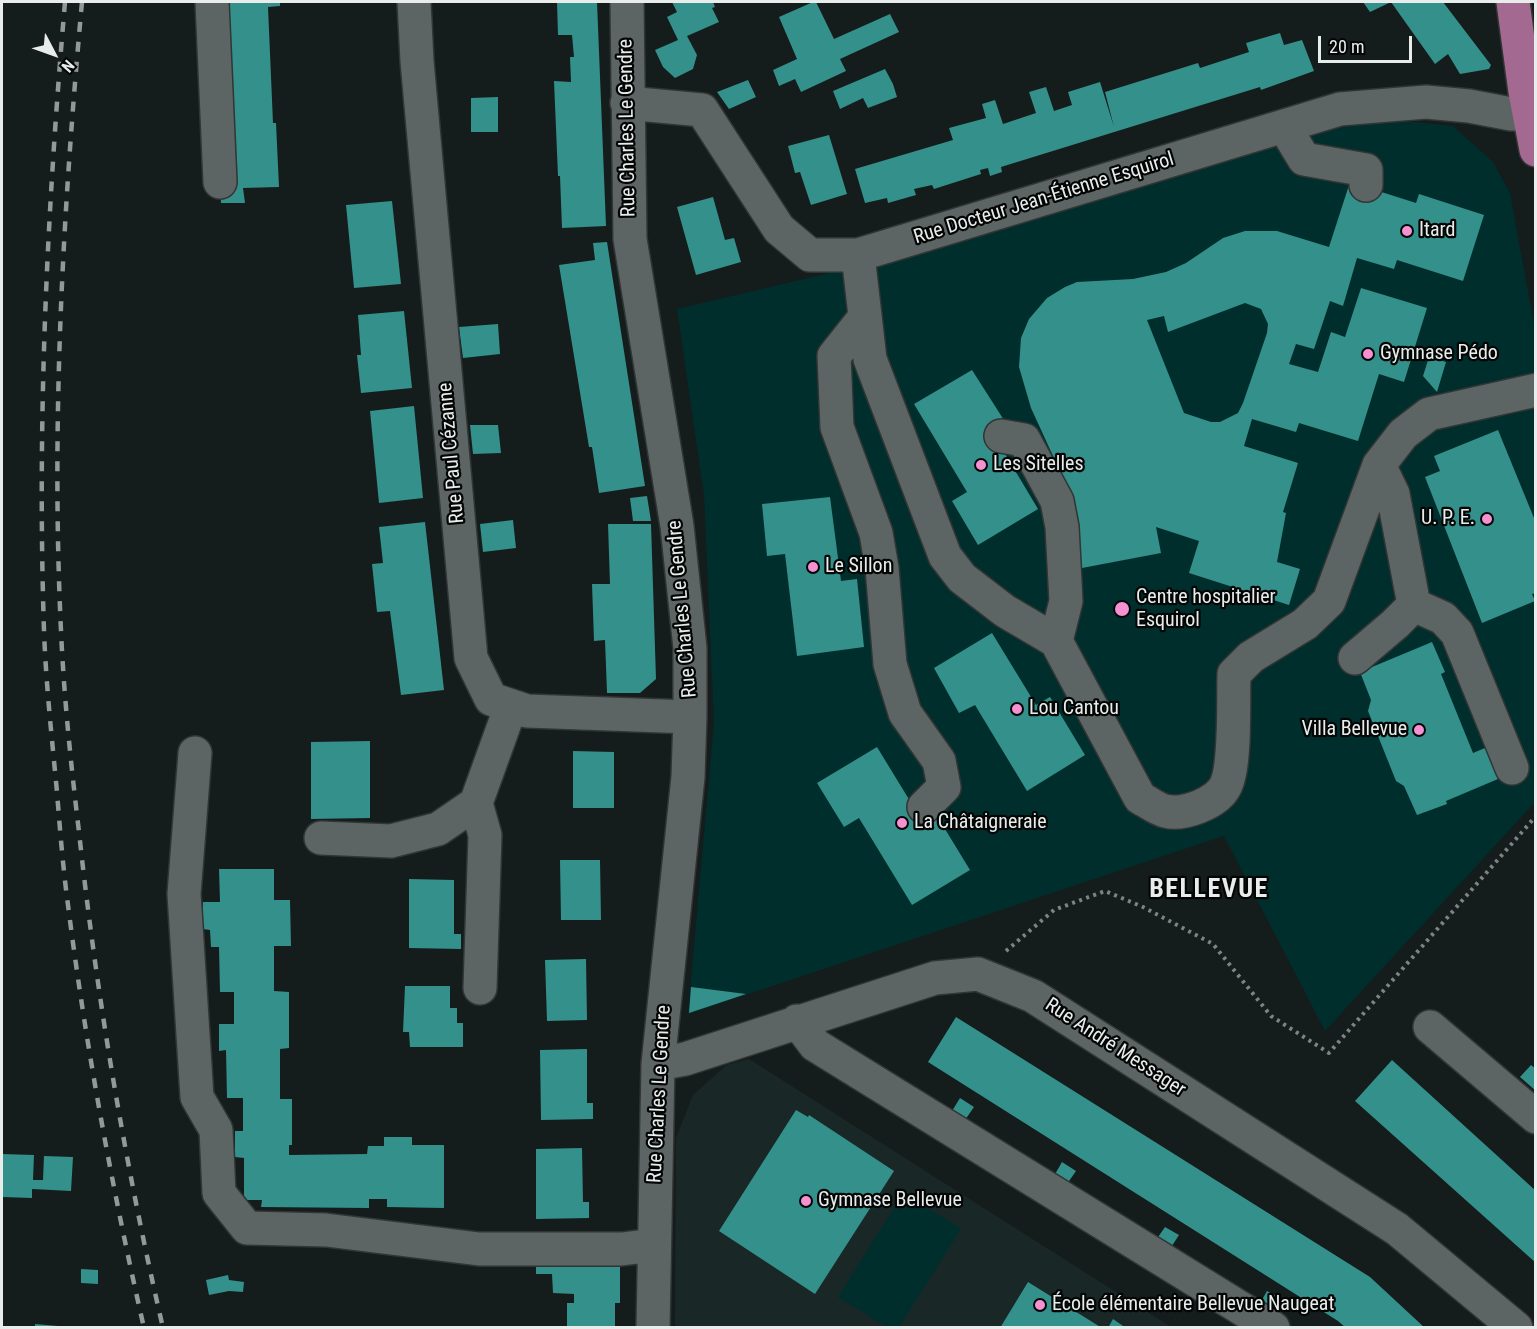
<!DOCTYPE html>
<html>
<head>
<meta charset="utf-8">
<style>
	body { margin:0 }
	#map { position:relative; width:1537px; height:1329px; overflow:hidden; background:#151c1c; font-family:"Roboto Condensed",sans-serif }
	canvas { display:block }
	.frame { position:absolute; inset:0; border:3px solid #e8edec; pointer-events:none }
	.north { position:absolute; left:24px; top:24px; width:60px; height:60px; -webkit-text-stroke:4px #040606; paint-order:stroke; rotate:131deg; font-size:16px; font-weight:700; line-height:24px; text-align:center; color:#e8edec }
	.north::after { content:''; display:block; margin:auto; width:21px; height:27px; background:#e8edec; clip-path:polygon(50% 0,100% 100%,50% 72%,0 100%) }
	.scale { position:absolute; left:1318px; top:36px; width:94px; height:27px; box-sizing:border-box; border:3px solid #e8edec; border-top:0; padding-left:8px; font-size:18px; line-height:21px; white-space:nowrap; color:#e8edec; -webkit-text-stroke:4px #040606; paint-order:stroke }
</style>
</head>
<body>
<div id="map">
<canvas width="1537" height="1329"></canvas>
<div class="frame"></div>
<div class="north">N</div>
<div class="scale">20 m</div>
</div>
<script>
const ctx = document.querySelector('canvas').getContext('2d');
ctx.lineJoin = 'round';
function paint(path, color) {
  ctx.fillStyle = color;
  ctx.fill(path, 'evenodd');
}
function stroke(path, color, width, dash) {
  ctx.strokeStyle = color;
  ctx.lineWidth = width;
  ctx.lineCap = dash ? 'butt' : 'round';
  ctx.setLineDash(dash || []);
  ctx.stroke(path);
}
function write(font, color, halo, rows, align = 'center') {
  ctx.font = font + ' "Roboto Condensed",sans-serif';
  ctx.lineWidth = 4.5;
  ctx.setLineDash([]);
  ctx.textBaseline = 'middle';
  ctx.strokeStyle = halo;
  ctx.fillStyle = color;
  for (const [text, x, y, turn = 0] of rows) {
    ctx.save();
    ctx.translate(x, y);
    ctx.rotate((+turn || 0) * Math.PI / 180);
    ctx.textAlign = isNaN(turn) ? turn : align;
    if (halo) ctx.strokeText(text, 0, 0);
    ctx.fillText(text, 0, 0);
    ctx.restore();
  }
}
paint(new Path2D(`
	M749 1059 1171 1327 675 1328 676 1138 693 1095 727 1065Z`), '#192827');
paint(new Path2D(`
	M1387 119 1453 126 1493 162 1510 193 1535 330V802L1325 1031 1224 836 688 1014 714 723 704 495 677 309 906 255 1307 134Z
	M904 1192 961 1229 899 1327H887L838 1297Z`), '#002e2c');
paint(new Path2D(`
	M228 2H280V6L268 7 273 123H276L279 187 243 188 245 203H221L220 189 236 188Z
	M557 2H597L606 226 562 228 560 176H558L554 81 571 82 570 57H574L572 35H558Z
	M672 2H713L715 7 712 8 719 22 687 36 697 55 693 69 675 78 663 67 655 50 678 40 667 17 677 12Z
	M813 2H816L834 39 890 14 899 32 840 59 846 71 801 92 795 79 779 86 773 70 797 59 779 17Z
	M1363 2H1443L1491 65 1489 69 1460 74 1448 54 1435 64 1391 2 1370 12Z
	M1280 33 1284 45 1302 40 1314 71 1261 90 1260 87 1001 167 1002 172 990 176 988 168 980 170 981 174 934 189 932 185 914 189 916 195 888 203 887 198 865 203 855 169 953 140 949 128 986 118 982 104 995 100 1003 124 1036 113 1029 92 1046 87 1054 111 1072 105 1068 92 1100 82 1114 127 1105 92 1198 63 1200 68 1249 52 1246 43Z
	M885 69 893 84 897 97 868 108 863 98 840 109 833 91Z
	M748 80 756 97 729 109 717 92Z
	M498 97V132H471V98Z
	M829 135 847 194 811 205 800 172 795 173 788 146Z
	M1350 182 1416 203 1419 194 1484 215 1463 281 1397 260 1394 269 1357 258 1343 306 1330 301 1314 349 1296 344 1289 364 1318 372 1331 332 1345 337 1361 288 1427 308 1404 382 1379 374 1358 441 1299 423 1296 432 1252 419 1244 446 1298 463 1283 512 1286 513 1277 562 1300 569 1289 605 1189 573 1199 541 1156 527 1161 553 1082 568 1064 486 1053 456 1031 408 1019 367 1021 338 1029 319 1047 298 1065 287 1077 282 1133 279 1166 272 1186 263 1223 238 1245 231H1277L1329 247ZM1245 303 1261 309 1268 324 1267 333 1243 403 1238 413 1220 422H1211L1184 413 1147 320 1164 316 1168 332Z
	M713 197 725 240 734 238 741 262 696 275 677 207Z
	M392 201 401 284 354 288 346 205Z
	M607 242 645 486 599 493 592 447H589L559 265 595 260 593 243Z
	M404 311 412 388 361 393 357 355H361L358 315Z
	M498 324 500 354 463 358 459 327Z
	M1429 357 1446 362 1437 392 1423 376Z
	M972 370 1009 428 995 437 1038 509 978 545 952 501 967 492 914 404Z
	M414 406 423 498 379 503 370 411Z
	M470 425H498L501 453 473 454Z
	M1498 430 1536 523V593L1532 594 1535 601 1482 623 1425 477 1440 471 1434 456Z
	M647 496 651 521H633L630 498Z
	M830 497 841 581 857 579 864 647 797 656 785 554 767 556 762 504Z
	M513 520 516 548 483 552 480 524Z
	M425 522 444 690 401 695 390 611 377 612 372 564 383 563 379 527Z
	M608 524H651L656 679 640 693H607L605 640 594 641 592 584H610Z
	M992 633 1036 705 1050 697 1085 755 1027 791 975 705 959 713 934 668Z
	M1432 642 1445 672 1441 674 1473 753 1485 748 1498 779 1446 801 1447 804 1417 815 1404 786 1396 781 1368 711 1371 700 1360 672Z
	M370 741V818L311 819V742Z
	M877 747 921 819 934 811 970 870 912 905 859 818 844 827 817 783Z
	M573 751 614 752V808H573Z
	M560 860H600L601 920H561Z
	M219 869H274V900H290L291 946H274V991L289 992V1048L280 1049V1099H292V1145H289V1155L367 1154 368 1146H384V1137H412V1145H444V1208L387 1207V1199H369V1208L261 1207 262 1200H244V1158L235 1157V1131H243V1098H227L226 1050 219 1051V1024H234V992H220L219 947H211L210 930 203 929V902H220Z
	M409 879 454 880V934H461V949L409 948Z
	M586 959 587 1020 547 1021 545 960Z
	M405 986H450V1008H457V1023H463V1047H410L409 1032H403Z
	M691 987 746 994 689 1013Z
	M956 1017 1370 1277 1425 1328H1346L1338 1321 928 1062Z
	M587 1049V1103H593V1119L541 1120 540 1050Z
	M1392 1060 1536 1191V1263L1355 1101Z
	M1531 1065 1536 1069V1091L1520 1077Z
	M960 1098 974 1107 965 1120 952 1111Z
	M796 1110 808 1117 809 1115 894 1171 815 1294 719 1231Z
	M582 1148 583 1202H589V1218L536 1219V1149Z
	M2 1154 34 1155 33 1180H43L44 1156 73 1157 71 1191 32 1189V1198L2 1197Z
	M1062 1162 1076 1171 1067 1184 1054 1176Z
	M1165 1227 1179 1235 1170 1249 1156 1240Z
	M620 1265V1303H615V1328H567V1303H574V1294L553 1293 552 1274H536V1266Z
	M81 1269 98 1270V1284L81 1283Z
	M228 1275 229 1280 244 1282 243 1292 229 1291 209 1295 206 1280Z
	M1028 1282 1102 1328H1000Z
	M1267 1291 1281 1299 1272 1313 1259 1305Z
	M1113 1319 1126 1328H1108Z
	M35 1324 58 1326V1328H35Z`), '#34908a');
const minor = new Path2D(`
	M212 2 220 182
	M414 2 417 61 471 658 491 699 527 711 690 717
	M627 2 630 239 677 526 690 648V717L688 777 658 1064 653 1328
	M627 103 702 110 779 229 810 255H858L1340 109 1426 102 1469 106 1511 114H1528
	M1284 126 1304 159 1366 170V185
	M858 255 870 359 945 556 962 578 1005 611 1056 641 1066 601 1062 527 1057 501 1024 440 1001 436
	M865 317 834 356 837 427 876 533 882 568 890 664 905 713 939 761 944 787 924 807
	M1379 465 1393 494 1414 605
	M1056 641 1140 798C1148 802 1157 809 1165 811 1183 816 1218 803 1226 785 1236 763 1233 701 1234 674L1251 657 1305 624 1329 601 1379 465 1403 434 1429 414 1536 390
	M1355 658 1395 624 1414 605 1443 618 1457 633 1512 768
	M195 753 184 894 197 1097 216 1130 219 1193 247 1228 326 1230 479 1249H622L654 1245
	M476 803 485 835 480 988
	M321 838 391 841 438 829 476 803 511 706
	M797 1021 815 1045 1273 1328
	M1430 1027 1536 1117
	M658 1064 685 1059 935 978 978 974 1033 996 1397 1229 1516 1328`);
const major = new Path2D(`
	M1513 2 1525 92 1536 150`);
stroke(minor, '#313534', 36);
stroke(major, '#313534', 36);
stroke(new Path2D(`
	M1006 951 1054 910 1105 891 1143 907 1213 944 1271 1016 1329 1053 1536 816`), '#7e8483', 4, [3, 4.5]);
stroke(minor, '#5c6564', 33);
stroke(major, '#a36991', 33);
stroke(new Path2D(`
	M65 2C47 211 37 421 44 631 46 685 52 739 57 792 60 830 63 868 68 905 86 1047 112 1188 144 1328
	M82 2C63 210 51 422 61 631 64 698 71 765 79 832 97 999 125 1164 163 1328`), '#939998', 4.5, [10, 10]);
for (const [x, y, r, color] of [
	[1407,231,6,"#f590d1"],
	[1368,354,6,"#f590d1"],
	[981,465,6,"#f590d1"],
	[1487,519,6,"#f590d1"],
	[813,567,6,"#f590d1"],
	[1122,609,8,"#f590d1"],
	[1017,709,6,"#f590d1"],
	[1419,730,6,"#f590d1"],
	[902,823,6,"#f590d1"],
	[806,1201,6,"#f590d1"],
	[1040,1305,6,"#f590d1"]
]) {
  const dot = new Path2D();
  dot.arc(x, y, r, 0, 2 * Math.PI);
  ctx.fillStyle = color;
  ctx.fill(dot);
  stroke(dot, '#040606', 2);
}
write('20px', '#e8edec', '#040606', [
	["Rue Charles Le Gendre",628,128,-91],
	["Rue Docteur Jean-Étienne Esquirol",1044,199,-17],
	["Rue Paul Cézanne",452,453,-95],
	["Rue Charles Le Gendre",683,609,-95],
	["Rue André Messager",1115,1048,33],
	["Rue Charles Le Gendre",660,1094,-87]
]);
write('20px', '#e8edec', '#040606', [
	["Itard",1419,231],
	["Gymnase Pédo",1380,354],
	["Les Sitelles",993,465],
	["U. P. E.",1475,519,"right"],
	["Le Sillon",825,567],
	["Centre hospitalier",1136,598],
	["Esquirol",1136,621],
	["Lou Cantou",1029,709],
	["Villa Bellevue",1407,730,"right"],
	["La Châtaigneraie",914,823],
	["Gymnase Bellevue",818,1201],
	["École élémentaire Bellevue Naugeat",1052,1305]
], 'left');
ctx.letterSpacing = '1.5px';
write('bold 26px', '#e8edec', '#040606', [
	["BELLEVUE",1209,890]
]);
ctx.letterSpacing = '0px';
</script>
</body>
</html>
